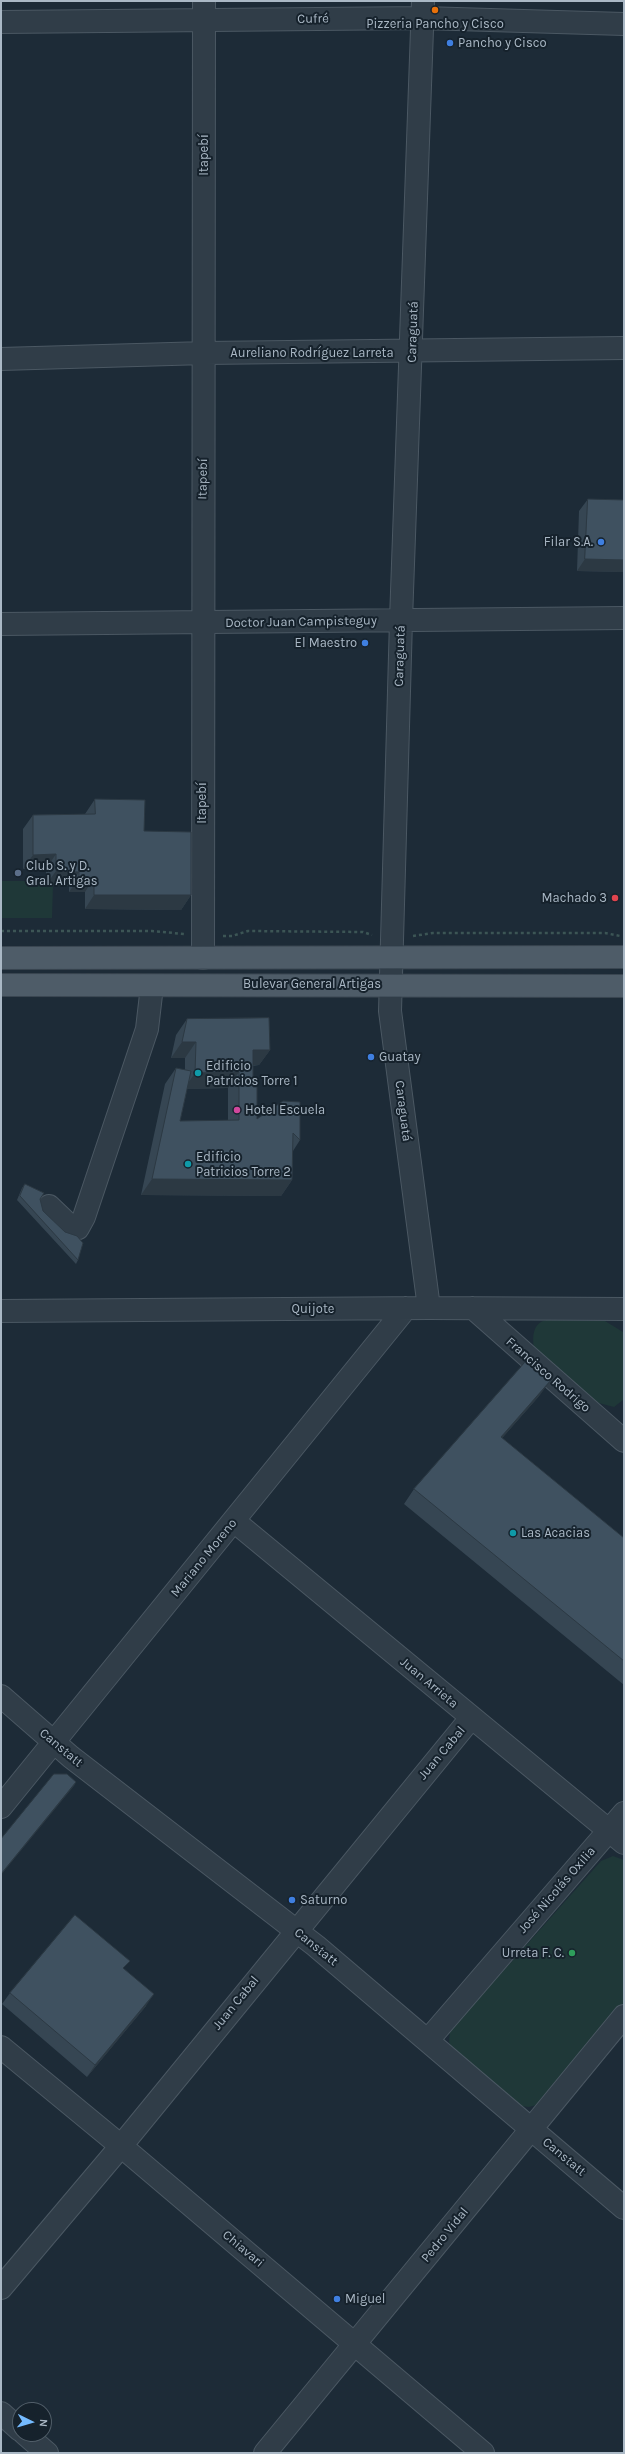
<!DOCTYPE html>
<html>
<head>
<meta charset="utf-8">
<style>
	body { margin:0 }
	#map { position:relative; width:625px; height:2454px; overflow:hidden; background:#1d2b37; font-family:Karla,sans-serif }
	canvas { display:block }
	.frame { position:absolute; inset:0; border:2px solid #aab8c5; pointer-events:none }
	.north { position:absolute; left:12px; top:2402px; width:40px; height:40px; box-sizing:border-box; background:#16222c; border:1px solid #515e69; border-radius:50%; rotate:95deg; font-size:11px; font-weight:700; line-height:16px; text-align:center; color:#aab8c5 }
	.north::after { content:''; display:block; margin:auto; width:14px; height:18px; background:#75bbff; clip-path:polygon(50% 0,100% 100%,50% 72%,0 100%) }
</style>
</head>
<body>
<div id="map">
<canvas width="625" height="2454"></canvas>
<div class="frame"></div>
<div class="north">N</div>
</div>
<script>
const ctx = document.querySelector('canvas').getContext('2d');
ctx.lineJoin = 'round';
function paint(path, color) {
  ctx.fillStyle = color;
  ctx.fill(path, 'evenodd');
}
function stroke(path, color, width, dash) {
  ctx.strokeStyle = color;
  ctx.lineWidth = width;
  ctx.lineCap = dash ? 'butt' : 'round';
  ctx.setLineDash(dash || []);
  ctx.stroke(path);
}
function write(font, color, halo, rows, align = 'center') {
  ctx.font = font + ' Karla,sans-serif';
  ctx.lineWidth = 4;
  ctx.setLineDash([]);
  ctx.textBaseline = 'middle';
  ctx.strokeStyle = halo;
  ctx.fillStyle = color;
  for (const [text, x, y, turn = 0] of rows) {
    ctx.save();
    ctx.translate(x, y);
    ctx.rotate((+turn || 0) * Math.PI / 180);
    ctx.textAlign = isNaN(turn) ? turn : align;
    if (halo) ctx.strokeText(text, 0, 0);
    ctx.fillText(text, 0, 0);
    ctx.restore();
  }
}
paint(new Path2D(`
	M1 881H46V885H53L52 918H1Z
	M546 1320 605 1321 623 1332V1400L614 1407 595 1402 534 1348C532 1337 533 1323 546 1320Z
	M613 1856 624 1860V2002L540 2104 529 2107 521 2106 452 2049 449 2042 450 2031 601 1861Z`), '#1f3838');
const minor = new Path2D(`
	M423 1 401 620 390 1011 429 1308
	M1 22 423 18 624 24
	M1 359 205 353 624 348
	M1 624 624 618
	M203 958 204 1
	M49 1206 71 1227 78 1228 84 1217 147 1029 152 986
	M473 1308 624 1441
	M1 1311 429 1308 624 1309
	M234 1521 624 1843
	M1 1696 71 1757 316 1946 624 2208
	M1 1807 406 1308
	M428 2040 624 1813
	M1 2047 121 2146 483 2453
	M1 2288 121 2146 471 1718
	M1 2413 20 2430
	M25 2434 47 2453
	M265 2453 624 2016`);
const major = new Path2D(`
	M1 958 624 957
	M1 985 624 986`);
stroke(minor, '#4b5863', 24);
stroke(major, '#3a4651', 24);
stroke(new Path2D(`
	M1 931H152L184 934
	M223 936H232L248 931 363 932 372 935
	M413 936 433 933H605L620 936`), '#3c5555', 2.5, [3, 3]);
stroke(minor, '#303d48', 22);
stroke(major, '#4e5c68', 22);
paint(new Path2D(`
	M588 499 624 572 577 571 579 511Z
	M95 799 144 831 191 895 181 910 85 909V892H69V886L46 885V869H23V829L33 815 85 814Z
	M187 1019 270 1050 259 1065 253 1066V1087L257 1119 283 1101 300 1140 293 1151 292 1180 281 1196 141 1195 165 1084 176 1068 185 1070V1058H171L176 1035ZM228 1088V1120L180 1121 187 1089Z
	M25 1184 40 1199 43 1211 78 1260 76 1264 17 1200 22 1188Z
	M540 1395 502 1438 624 1538V1685L404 1504 414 1489Z
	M124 1969 146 2006 87 2077 2 2004 10 1993Z`), '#364653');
paint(new Path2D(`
	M585 559 624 560V572L577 571Z
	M56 854 46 869H23L33 855Z
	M56 871 79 872 69 886 46 885Z
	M79 878H94L85 892H69Z
	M94 895H191L181 910 85 909Z
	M182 1042H196L185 1058H171Z
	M253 1050H270L259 1065 242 1066Z
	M239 1072 228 1088 184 1089 195 1073Z
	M152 1179 292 1180 281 1196 141 1195Z
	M551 1380 540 1395 490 1452 501 1437Z
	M76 1782 74 1786 1 1875V1874Z
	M154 1994 146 2006 87 2077 95 2065Z`), '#2c3943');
const building = new Path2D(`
	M588 499 624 500V560L585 559Z
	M95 799 145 800 144 831 191 832V895H94V878H79V872L56 871V854L33 855V815L95 814Z
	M269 1018 270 1050H253V1087H257V1119L283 1101 300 1102V1140L293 1133 292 1180 152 1179 176 1068 191 1071 180 1121 239 1120V1072L195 1073 196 1042H182L187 1019Z
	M25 1184 44 1193 40 1199 43 1211 65 1232 77 1236 83 1243 78 1260 20 1196Z
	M528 1359 551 1380 501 1437 624 1538V1661L414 1489Z
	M54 1774H67L76 1782 1 1874V1839Z
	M75 1915 130 1961 123 1968 154 1994 95 2065 10 1993Z`);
paint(building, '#3f5160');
stroke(building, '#2c3943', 1);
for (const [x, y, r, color] of [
	[435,10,4,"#e8710a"],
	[450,43,4,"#3f7fe0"],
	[601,542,4,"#3f7fe0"],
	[365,643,4,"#3f7fe0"],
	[18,873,4,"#5c6f8a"],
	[615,898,4,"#e0444e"],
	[371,1057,4,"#3f7fe0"],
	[198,1073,4,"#0f9aa8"],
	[237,1110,4,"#d1479c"],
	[188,1164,4,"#0f9aa8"],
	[513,1533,4,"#0f9aa8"],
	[292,1900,4,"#3f7fe0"],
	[572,1953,4,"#2e9e5b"],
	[337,2299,4,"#3f7fe0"]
]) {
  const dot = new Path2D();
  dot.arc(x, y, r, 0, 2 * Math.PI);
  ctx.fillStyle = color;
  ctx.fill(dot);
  stroke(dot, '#16222c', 1.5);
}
write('13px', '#aab8c5', '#16222c', [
	["Cufré",313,19,-1],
	["Itapebí",204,155,-90],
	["Caraguatá",413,332,-88],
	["Aureliano Rodríguez Larreta",312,353],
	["Itapebí",203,479,-89],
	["Doctor Juan Campisteguy",301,622,-1],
	["Caraguatá",400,656,-88],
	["Itapebí",202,803,-90],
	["Bulevar General Artigas",312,984],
	["Caraguatá",403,1111,83],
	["Quijote",313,1309],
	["Francisco Rodrigo",548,1375,41],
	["Mariano Moreno",204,1558,-51],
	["Juan Arrieta",429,1683,40],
	["Canstatt",61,1748,40],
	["Juan Cabal",442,1753,-50],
	["José Nicolás Oxilia",557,1890,-49],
	["Canstatt",316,1947,39],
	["Juan Cabal",236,2003,-51],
	["Canstatt",564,2157,40],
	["Pedro Vidal",445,2235,-51],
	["Chiavari",243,2249,40]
]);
write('13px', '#aab8c5', '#16222c', [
	["Pizzeria Pancho y Cisco",435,24,"center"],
	["Pancho y Cisco",458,43],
	["Filar S.A.",593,542,"right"],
	["El Maestro",357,643,"right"],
	["Club S. y D.",26,866],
	["Gral. Artigas",26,881],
	["Machado 3",607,898,"right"],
	["Guatay",379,1057],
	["Edificio",206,1066],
	["Patricios Torre 1",206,1081],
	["Hotel Escuela",245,1110],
	["Edificio",196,1157],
	["Patricios Torre 2",196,1172],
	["Las Acacias",521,1533],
	["Saturno",300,1900],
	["Urreta F. C.",564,1953,"right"],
	["Miguel",345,2299]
], 'left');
</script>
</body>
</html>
